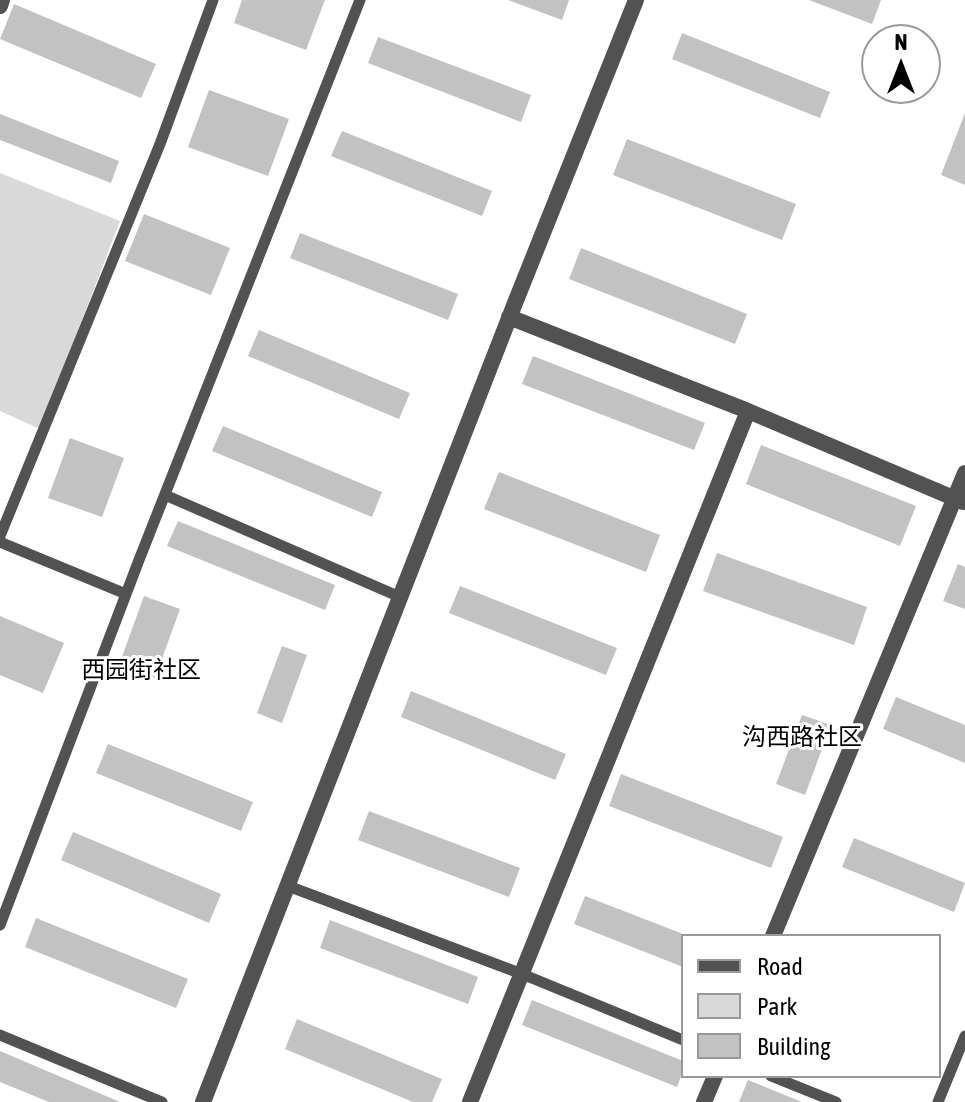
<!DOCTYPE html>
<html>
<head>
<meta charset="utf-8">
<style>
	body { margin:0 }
	#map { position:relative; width:965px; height:1102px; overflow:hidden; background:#fff; font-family:"Asap Condensed",sans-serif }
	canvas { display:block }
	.legend { position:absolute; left:681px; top:934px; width:260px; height:144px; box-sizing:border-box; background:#fff; border:2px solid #999; margin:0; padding:10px 14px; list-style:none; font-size:24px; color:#000 }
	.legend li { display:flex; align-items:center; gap:16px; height:40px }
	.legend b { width:40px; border:2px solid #999 }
	.north { position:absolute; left:861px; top:24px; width:80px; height:80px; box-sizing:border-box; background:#fff; border:2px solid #999; border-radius:50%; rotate:0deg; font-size:22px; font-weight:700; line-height:32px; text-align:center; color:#000 }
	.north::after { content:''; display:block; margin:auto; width:28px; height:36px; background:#000; clip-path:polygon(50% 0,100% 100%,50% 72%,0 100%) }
</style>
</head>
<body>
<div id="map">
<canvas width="965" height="1102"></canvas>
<ul class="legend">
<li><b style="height:10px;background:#525252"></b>Road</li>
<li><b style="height:22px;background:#d9d9d9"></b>Park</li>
<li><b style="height:22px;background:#c2c2c2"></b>Building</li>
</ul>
<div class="north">N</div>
</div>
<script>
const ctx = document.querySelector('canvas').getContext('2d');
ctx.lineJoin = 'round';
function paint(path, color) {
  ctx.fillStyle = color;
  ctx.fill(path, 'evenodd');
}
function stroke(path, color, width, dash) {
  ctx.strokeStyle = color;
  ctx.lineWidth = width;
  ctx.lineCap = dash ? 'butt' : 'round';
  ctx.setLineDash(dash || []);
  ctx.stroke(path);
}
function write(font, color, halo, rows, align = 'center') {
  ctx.font = font + ' "Asap Condensed","Noto Sans SC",sans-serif';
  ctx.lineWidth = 6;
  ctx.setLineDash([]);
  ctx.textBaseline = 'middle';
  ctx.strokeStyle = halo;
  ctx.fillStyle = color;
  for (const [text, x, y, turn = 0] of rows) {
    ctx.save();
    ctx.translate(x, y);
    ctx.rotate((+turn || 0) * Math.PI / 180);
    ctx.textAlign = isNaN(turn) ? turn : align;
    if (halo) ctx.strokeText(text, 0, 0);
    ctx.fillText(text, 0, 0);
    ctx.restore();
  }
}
paint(new Path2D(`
	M0 173 120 221 40 429 0 411Z`), '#d9d9d9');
paint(new Path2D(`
	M242 0H325L306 50 234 23Z
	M508 0H569L562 20Z
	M809 0H881L872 24Z
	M14 4 156 64 141 98 0 39Z
	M682 33 830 92 820 118 672 59Z
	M378 37 531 95 521 122 368 63Z
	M209 90 289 119 268 176 188 147Z
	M965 113V185L941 175Z
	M0 114 119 161 111 183 0 140Z
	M342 131 492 191 482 216 331 156Z
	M627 139 796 204 782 240 613 175Z
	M144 214 230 248 211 295 125 261Z
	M300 233 458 294 448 320 290 258Z
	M581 248 747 314 735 344 569 279Z
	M259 330 410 393 399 419 248 356Z
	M533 356 705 423 694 450 522 384Z
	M223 426 382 492 372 517 212 451Z
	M70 438 124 458 102 517 48 498Z
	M761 445 916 506 900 546 746 484Z
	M499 472 660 535 646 572 484 509Z
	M178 521 335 585 325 610 167 546Z
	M717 553 867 607 854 645 703 591Z
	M958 564 965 567V609L943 601Z
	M460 586 617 648 606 675 449 613Z
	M144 596 180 609 155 678 119 665Z
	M0 616 64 643 43 693 0 675Z
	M282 646 307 655 282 723 257 713Z
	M411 691 566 754 555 780 401 717Z
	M896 697 965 725V763L883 729Z
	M802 715 831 725 805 795 776 784Z
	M108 744 253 802 241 831 96 773Z
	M621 774 783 837 771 868 609 806Z
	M369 811 520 868 509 897 358 840Z
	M73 832 221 894 209 923 61 860Z
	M854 838 965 883 954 912 842 867Z
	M585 896 683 934V967L574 924Z
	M36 918 188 979 176 1008 25 947Z
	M330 920 478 977 468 1004 320 948Z
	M532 1000 683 1061V1071L677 1087 522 1025Z
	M297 1019 442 1079 432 1102H413L285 1049Z
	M0 1051 120 1102H49L0 1082Z
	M748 1080 802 1102H739Z`), '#c2c2c2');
stroke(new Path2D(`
	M165 495 400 597
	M0 536 160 144 213 0
	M0 542 126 594
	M288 886 522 974 683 1040
	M0 925 139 560 360 0
	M0 1035 162 1102
	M771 1076 836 1102
	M938 1102 965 1036`), '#525252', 11);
stroke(new Path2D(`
	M0 6 2 0
	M509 317 748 411 963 502
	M773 936 965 473
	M203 1102 515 303 636 0
	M470 1102 748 411
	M704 1102 715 1076`), '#525252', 16);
write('24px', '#000', '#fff', [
	["西园街社区",141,670],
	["沟西路社区",802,737]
]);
</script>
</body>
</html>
